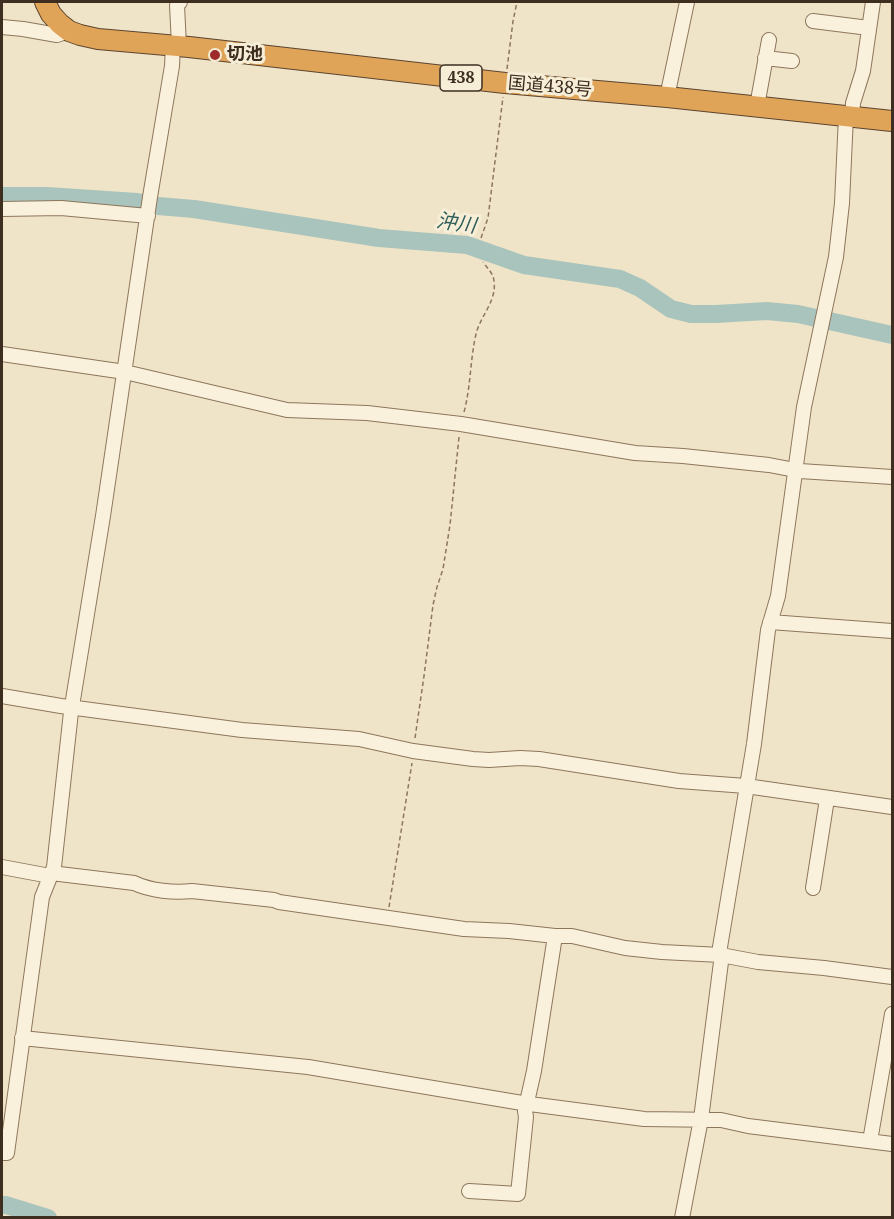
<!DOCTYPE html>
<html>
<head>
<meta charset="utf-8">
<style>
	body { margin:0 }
	#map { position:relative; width:894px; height:1219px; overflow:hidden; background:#f0e4c8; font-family:"Noto Serif",serif }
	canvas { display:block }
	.frame { position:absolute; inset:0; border:3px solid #3d2e20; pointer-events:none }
</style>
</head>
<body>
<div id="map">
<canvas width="894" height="1219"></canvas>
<div class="frame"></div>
</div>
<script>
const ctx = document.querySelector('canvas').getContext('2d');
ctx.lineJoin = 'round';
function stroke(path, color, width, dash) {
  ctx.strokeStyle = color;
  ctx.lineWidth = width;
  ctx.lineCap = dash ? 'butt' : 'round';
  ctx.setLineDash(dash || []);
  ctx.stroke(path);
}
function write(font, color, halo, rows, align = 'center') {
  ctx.font = font + ' "Noto Serif","Noto Sans JP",serif';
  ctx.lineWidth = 6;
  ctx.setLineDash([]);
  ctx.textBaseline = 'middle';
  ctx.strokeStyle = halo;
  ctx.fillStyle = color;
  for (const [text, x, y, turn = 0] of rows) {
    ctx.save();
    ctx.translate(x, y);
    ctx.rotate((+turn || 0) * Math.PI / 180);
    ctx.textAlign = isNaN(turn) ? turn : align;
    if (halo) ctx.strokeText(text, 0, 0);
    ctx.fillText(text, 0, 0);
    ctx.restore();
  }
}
stroke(new Path2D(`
	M2 196H47L137 202 158 206 194 209 379 238 467 245 524 265 620 279 640 288 671 309 691 314H716L767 311 798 314 892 335
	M2 1205H6L48 1218`), '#a9c4bc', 18);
const minor = new Path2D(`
	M813 21 869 28
	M2 27 23 29 57 35 69 31
	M179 46 177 5 180 2
	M765 58 792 61
	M667 97 687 2
	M757 106 769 40
	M852 116 853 103 863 71 873 2
	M2 209 61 208 148 216
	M2 354 125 372 287 410 367 413 461 424 635 453 683 456 769 465 800 471 892 477
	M770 622 892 631
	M2 696 61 706 242 730 359 739 413 751 473 759 489 760 520 758 539 759 679 781 746 786 892 807
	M2 867 50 876
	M51 873 134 883C151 891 174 893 192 891L274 900 279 902 464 929 509 931 555 936H572L625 948 662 952 721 955 720 947 754 744 768 630 778 596 804 407 836 257 842 203 846 116
	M813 888 827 799
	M22 1038 308 1067 522 1103 644 1119 721 1120 748 1126 892 1144
	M870 1141 892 1014
	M2 1153H7L42 897 54 867 71 712 103 516 150 197 172 66 173 45
	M469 1191 518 1194 526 1117 525 1111 534 1071 555 936
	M682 1218 701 1119 721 962V955L758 962 824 968 892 977`);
const highway = new Path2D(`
	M45 2 51 14 60 24 69 31 80 35 98 39 189 47 505 83 667 97 892 121`);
stroke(minor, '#8d765c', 16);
stroke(highway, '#5b4430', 22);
stroke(new Path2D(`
	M507 69 513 21 517 2
	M481 238 488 218 503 97
	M464 412C471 386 470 360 476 334 480 317 497 300 494 282 494 274 488 269 483 262
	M415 738 424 676 433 605 437 587 443 569 450 525 459 437
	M389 907 412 763`), '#8d765c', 1.5, [4.5, 3]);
stroke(minor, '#faf1dc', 14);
stroke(highway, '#e0a458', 20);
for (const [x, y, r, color] of [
	[215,55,6,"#9e2a2b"]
]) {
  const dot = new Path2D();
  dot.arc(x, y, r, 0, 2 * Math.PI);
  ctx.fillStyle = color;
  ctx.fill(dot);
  stroke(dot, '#f7eed8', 2);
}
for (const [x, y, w] of [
	[461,78,42]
]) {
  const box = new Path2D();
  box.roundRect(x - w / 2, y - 13, w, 26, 4.5);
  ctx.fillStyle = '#f7eed8';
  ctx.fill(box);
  stroke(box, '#3d2e20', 1.5);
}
write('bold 16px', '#3d2e20', null, [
	["438",461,78]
]);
write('bold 18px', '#3d2e20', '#f7eed8', [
	["切池",227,55]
], 'left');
write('18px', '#3d2e20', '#f7eed8', [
	["国道438号",550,87,5]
]);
write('italic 20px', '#2f5d5a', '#f7eed8', [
	["沖川",456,224,8]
]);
</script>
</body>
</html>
